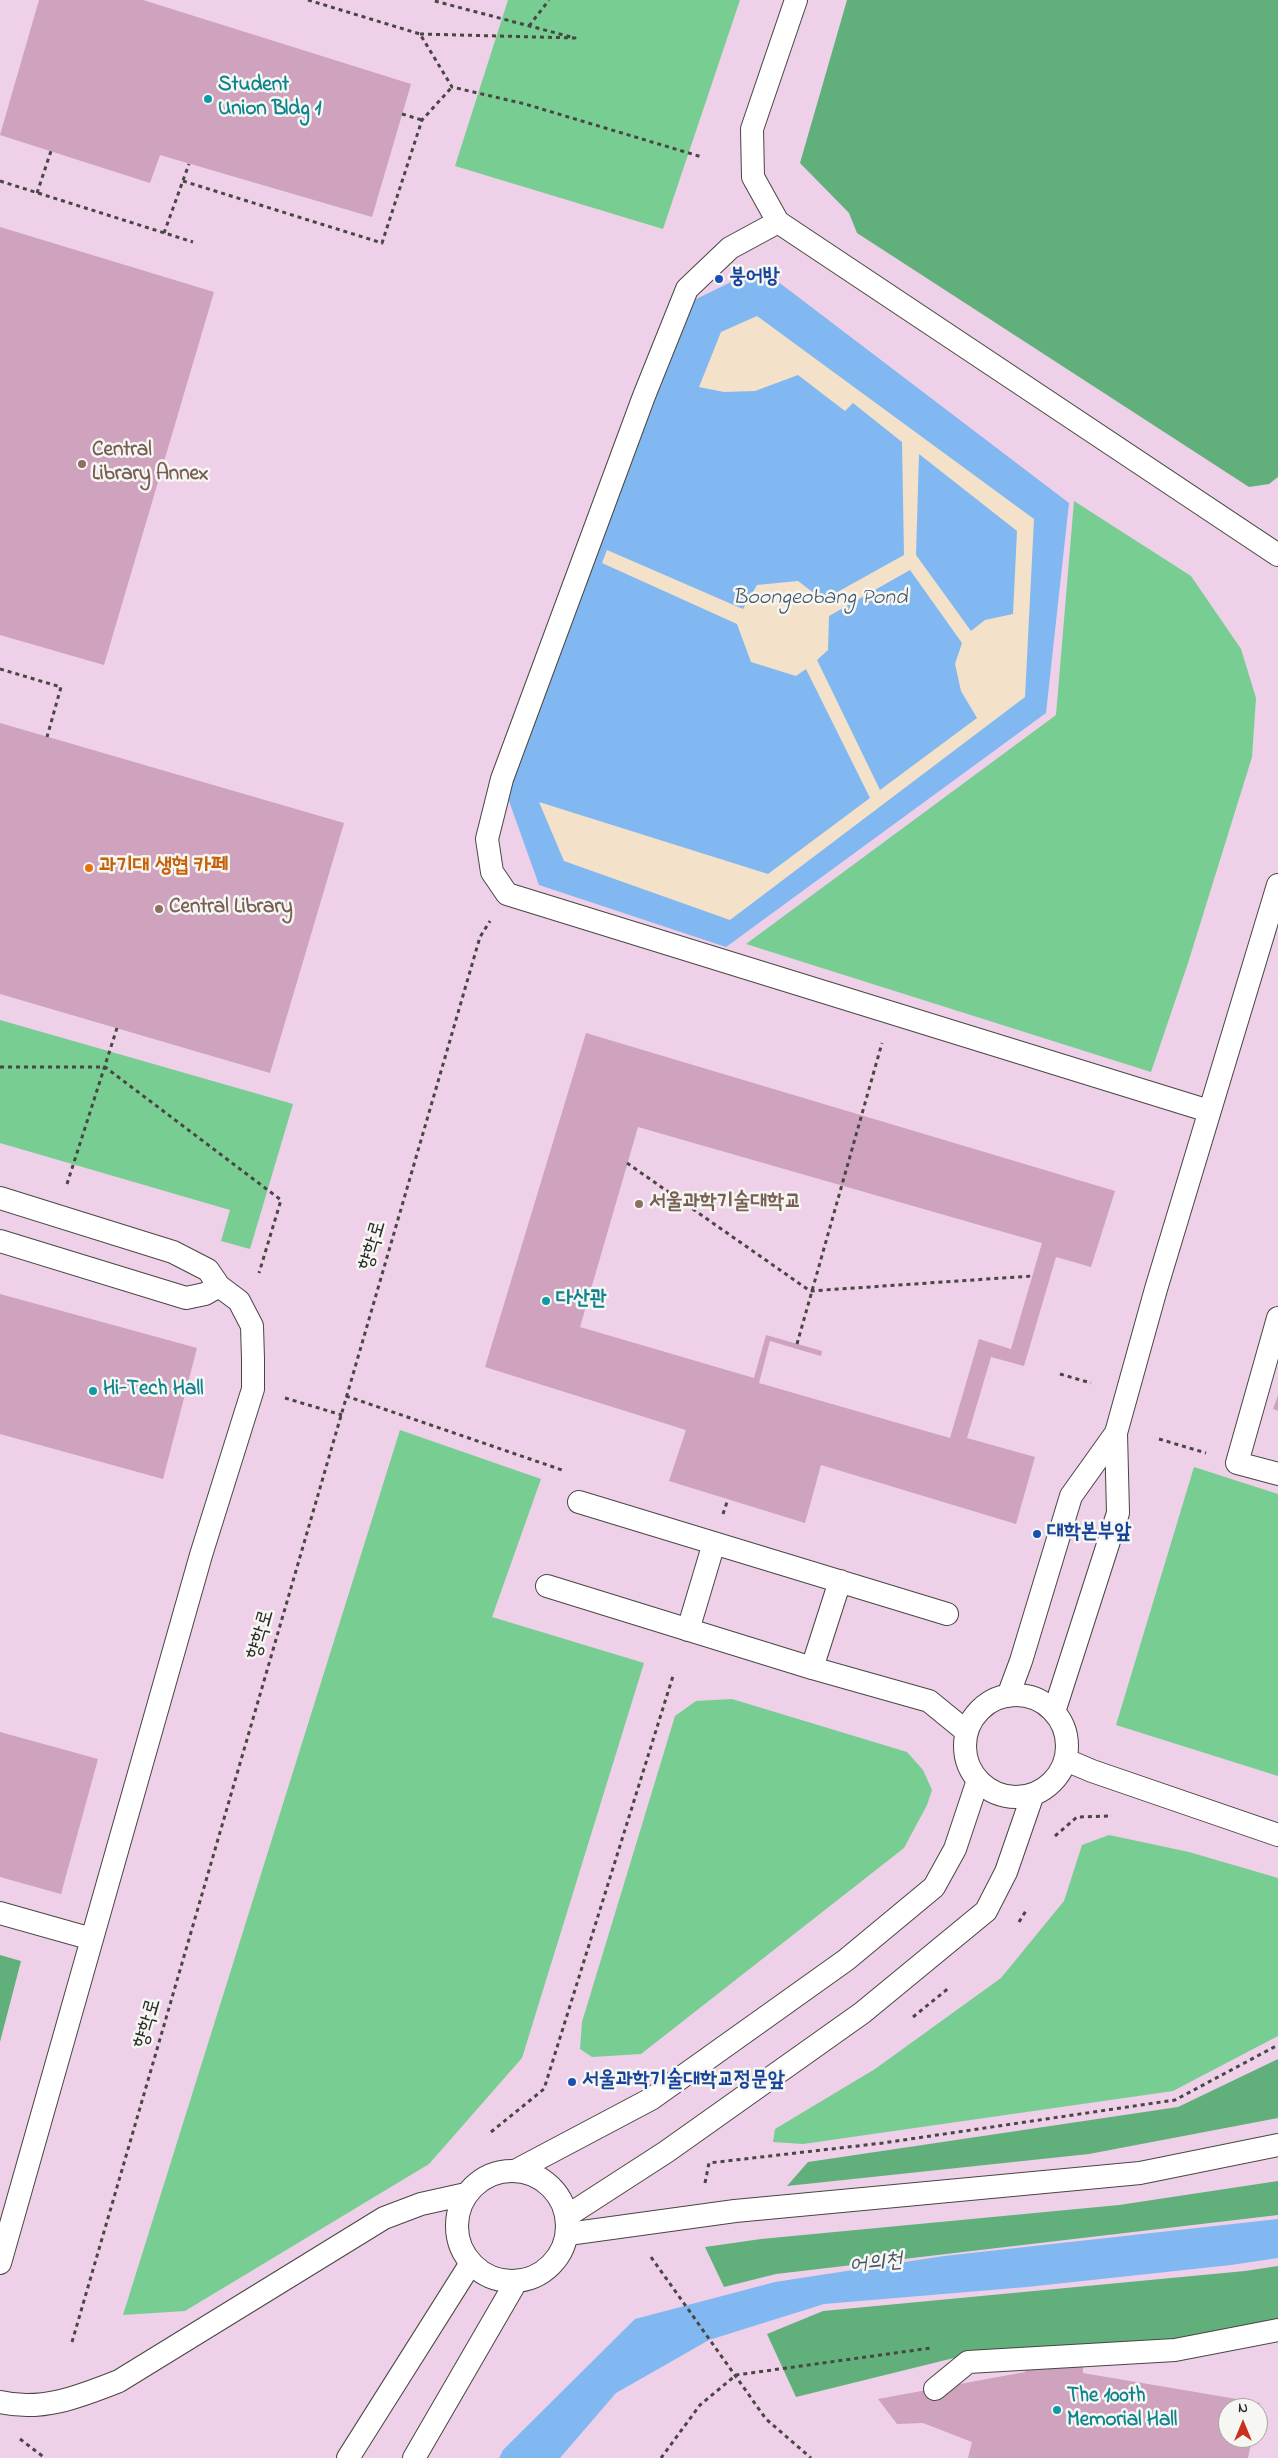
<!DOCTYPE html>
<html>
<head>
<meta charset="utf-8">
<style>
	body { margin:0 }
	#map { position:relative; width:1278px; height:2458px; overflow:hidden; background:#f3e2c9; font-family:"Indie Flower",sans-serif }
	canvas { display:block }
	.north { position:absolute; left:1218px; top:2398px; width:50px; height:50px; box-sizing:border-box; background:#f6f6f2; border:1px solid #a5a5a2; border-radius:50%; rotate:0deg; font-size:14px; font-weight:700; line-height:20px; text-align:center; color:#2b2b2b }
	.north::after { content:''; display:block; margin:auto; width:18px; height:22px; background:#c8321e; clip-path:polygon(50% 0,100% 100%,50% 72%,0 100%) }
</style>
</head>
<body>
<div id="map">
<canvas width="1278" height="2458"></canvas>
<div class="north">N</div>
</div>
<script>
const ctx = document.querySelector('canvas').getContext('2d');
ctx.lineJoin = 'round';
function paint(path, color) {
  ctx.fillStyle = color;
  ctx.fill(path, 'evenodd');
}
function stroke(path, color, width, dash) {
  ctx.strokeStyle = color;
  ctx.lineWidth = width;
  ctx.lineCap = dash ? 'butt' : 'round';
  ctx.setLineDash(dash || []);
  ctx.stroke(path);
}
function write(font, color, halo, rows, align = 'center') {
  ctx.font = font + ' "Indie Flower","Poor Story",sans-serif';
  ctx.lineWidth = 5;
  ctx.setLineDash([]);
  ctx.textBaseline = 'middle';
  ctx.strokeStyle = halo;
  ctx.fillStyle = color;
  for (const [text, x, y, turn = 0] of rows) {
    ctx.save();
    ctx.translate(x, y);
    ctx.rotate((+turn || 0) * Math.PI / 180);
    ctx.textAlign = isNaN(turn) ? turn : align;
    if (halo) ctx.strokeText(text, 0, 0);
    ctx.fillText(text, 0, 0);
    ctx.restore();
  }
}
paint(new Path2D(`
	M0 0H1278V2458H0ZM1228 2408H1258V2438H1228Z`), '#eed0e8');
paint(new Path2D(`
	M508 0H740L663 229 455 166Z
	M1074 501 1191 576 1241 649 1256 698 1252 757 1188 963 1151 1072 746 944 1056 715Z
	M0 1020 293 1104 250 1249 221 1241 230 1210 0 1143Z
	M400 1430 541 1479 492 1617 644 1663 522 2058 429 2164 185 2311 123 2315Z
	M1194 1467 1278 1494V1776L1116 1725Z
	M732 1699 907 1752 923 1770 932 1790 927 1805 904 1848 641 2054 592 2057 580 2049 582 2022 675 1716 696 1701Z
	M1109 1835 1189 1852 1278 1878V2036L1173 2091 803 2144 773 2142 775 2129 875 2069 1001 1978 1064 1901 1082 1845Z`), '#77cd92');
paint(new Path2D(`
	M847 0H1278V477L1269 484 1249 487 857 233 849 213 800 163Z
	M0 1955 21 1961 0 2042Z
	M1278 2059V2118L1089 2154 787 2186 808 2162 1178 2107Z
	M1278 2181V2215L776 2274 724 2287 705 2247 761 2239 1119 2205Z
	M1278 2266V2320L1161 2342 962 2356 796 2397 767 2334 823 2311 1245 2271Z`), '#61b07c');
paint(new Path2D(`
	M760 268 1069 503 1046 713 726 947 539 885 504 787 692 301Z
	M1278 2219V2258L1231 2265 1027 2287 824 2304 709 2340 616 2393 560 2458H499L503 2450 635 2319 775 2282 944 2256Z`), '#82b8f1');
paint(new Path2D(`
	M757 316 1034 519 1025 697 730 920 564 861 539 802 768 874 870 798 806 669 796 676 751 662 737 624 602 563 607 550 743 609 757 585 798 581 823 600 904 555 902 442 853 403 845 411 798 375 755 391 724 392 699 387 721 332ZM919 454 1017 531 1013 614 985 620 971 631 916 555ZM910 570 962 643 955 664 961 691 977 718 880 790 817 660 828 650 829 616Z`), '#f3e2c9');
paint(new Path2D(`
	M39 0H143L411 84 372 217 160 155 150 183 0 135Z
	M0 227 214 292 104 665 0 635Z
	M0 723 344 823 270 1073 0 994Z
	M586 1033 1115 1191 1091 1267 1056 1257 1024 1366 991 1357 967 1438 1035 1457 1016 1524 821 1465 805 1523 669 1481 686 1430 485 1367ZM638 1127 1042 1243 1011 1349 979 1339 950 1438 759 1383 770 1341 821 1356 822 1351 766 1335 754 1378 580 1327Z
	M0 1294 197 1348 163 1479 0 1434Z
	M1278 1395V1411L1273 1409Z
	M0 1732 98 1759 61 1894 0 1877Z
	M1025 2360 1083 2361V2373L1260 2403 1259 2408H1228V2438H1252L1248 2458H968L972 2442 923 2423 897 2424 878 2399 1025 2372Z`), '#cfa2be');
const service = new Path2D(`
	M796 0 752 129 753 177 778 222 1278 555
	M778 222 730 248 687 289 644 396 502 779 487 839 492 872 507 894 1209 1111
	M0 1198 173 1252 208 1270 219 1286 239 1301 252 1326 253 1359V1389L201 1555 0 2263
	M0 1241 186 1298 205 1294 219 1286
	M1278 1318 1237 1463 1278 1474
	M1116 1433 1156 1289 1278 885
	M579 1502 947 1614
	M547 1586 812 1668 929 1701 967 1732
	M688 1630 714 1543
	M812 1668 840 1581
	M965 1746a51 51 0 1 1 102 0a51 51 0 1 1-102 0Z
	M1008 1696 1021 1661 1071 1496 1116 1433 1118 1513 1054 1712
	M1066 1760 1092 1771 1278 1835
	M0 1913 92 1939
	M457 2226a55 55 0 1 1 110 0a55 55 0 1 1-110 0Z
	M515 2171 651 2099 846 1960 934 1887 955 1849 978 1780
	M567 2216 666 2152 862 2013 986 1911 1006 1872 1033 1794
	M568 2234 735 2211 1140 2173 1278 2145
	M935 2389 968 2362 1175 2350 1278 2330
	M0 2402C42 2412 81 2396 119 2381L384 2218 421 2204 466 2194
	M348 2458 471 2263
	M414 2458 516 2282`);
stroke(service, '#494643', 24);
stroke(new Path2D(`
	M308 0 420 34 452 87 525 104 702 157
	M529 26 549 0
	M420 34 575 38 431 0
	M402 114 422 120
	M0 181 193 242
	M183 181 382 243 422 120 452 87
	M37 193 51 151
	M164 233 189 164
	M0 669 61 687 47 737
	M0 1067H105L281 1200 259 1273
	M627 1163 810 1291 1032 1276
	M67 1184 117 1028
	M797 1344 882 1043
	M1060 1374 1091 1383
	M346 1396 565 1471
	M285 1398 342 1415
	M1159 1439 1206 1453
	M723 1514 728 1499
	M1055 1836 1077 1817 1112 1816
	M1019 1922 1027 1909
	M913 2017 950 1987
	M491 2132 544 2089 673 1676
	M705 2183 709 2163 883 2143 1175 2100 1278 2045
	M651 2257 766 2419 811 2458
	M72 2342 480 937 490 921
	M20 2439 45 2458
	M661 2458 700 2405 736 2375 931 2348`), '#494643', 3, [4, 4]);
stroke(service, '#fff', 22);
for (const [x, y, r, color] of [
	[208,99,5,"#0f9aa8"],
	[719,279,5,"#1a4fb4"],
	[82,464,5,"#8d6e63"],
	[89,868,5,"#e8710a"],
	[159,909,5,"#8d6e63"],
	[639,1204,5,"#8d6e63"],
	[546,1301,5,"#0f9aa8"],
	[93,1391,5,"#0f9aa8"],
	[1037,1534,5,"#1a4fb4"],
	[572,2082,5,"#1a4fb4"],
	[1057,2410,5,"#0f9aa8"]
]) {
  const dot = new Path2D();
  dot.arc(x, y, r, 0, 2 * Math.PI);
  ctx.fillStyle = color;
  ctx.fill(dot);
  stroke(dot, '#f6f6f2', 2);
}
write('bold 21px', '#0d838f', '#f6f6f2', [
	["Student",218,87],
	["Union Bldg 1",218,111],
	["다산관",556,1301],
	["Hi-Tech Hall",103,1391],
	["The 100th",1067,2398],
	["Memorial Hall",1067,2422]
], 'left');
write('bold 21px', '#164399', '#f6f6f2', [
	["붕어방",729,279],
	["대학본부앞",1047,1534],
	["서울과학기술대학교정문앞",582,2082]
], 'left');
write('bold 21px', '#785e54', '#f6f6f2', [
	["Central",92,452],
	["Library Annex",92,476],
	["Central Library",169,909],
	["서울과학기술대학교",649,1204]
], 'left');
write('bold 21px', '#c56008', '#f6f6f2', [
	["과기대 생협 카페",99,868]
], 'left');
write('21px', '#2b2b2b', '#f6f6f2', [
	["향학로",374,1246,-74],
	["향학로",262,1635,-74],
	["향학로",149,2024,-74]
]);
write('italic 22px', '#455566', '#f6f6f2', [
	["Boongeobang Pond",820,599],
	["어의천",876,2265,-6]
]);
</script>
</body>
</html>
